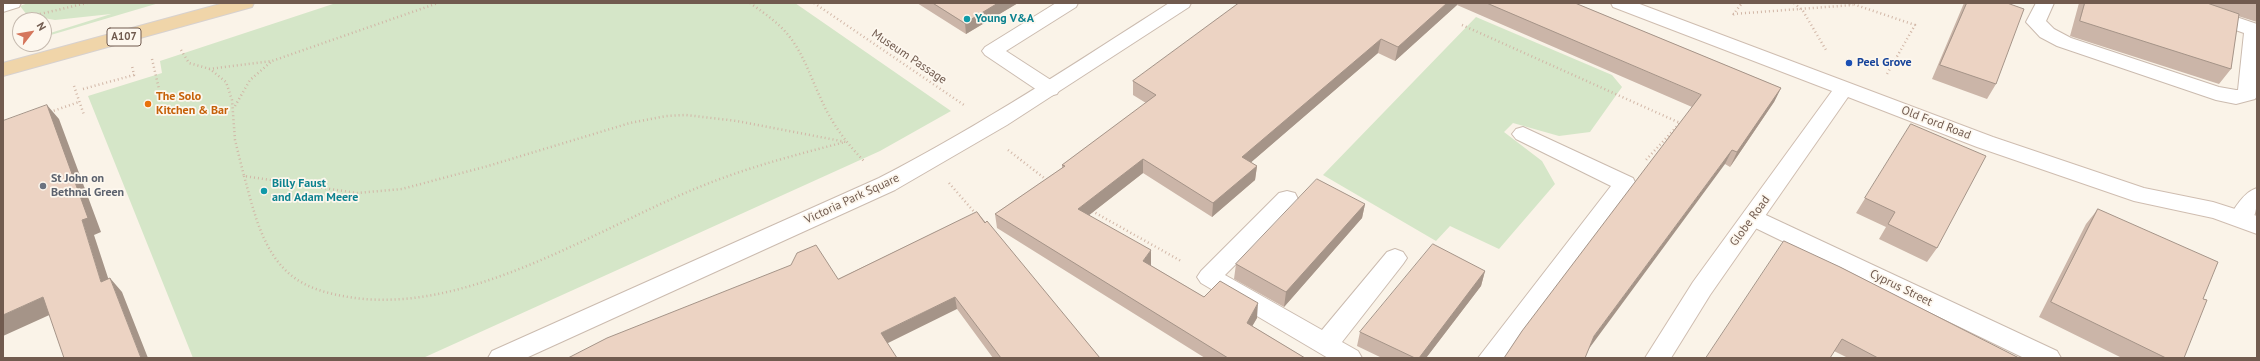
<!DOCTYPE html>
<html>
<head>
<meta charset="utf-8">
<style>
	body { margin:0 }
	#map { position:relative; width:2260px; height:361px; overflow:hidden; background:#faf3e8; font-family:"PT Sans",sans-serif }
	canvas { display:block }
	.frame { position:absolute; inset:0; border:4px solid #715b4f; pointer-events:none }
	.north { position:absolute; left:12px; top:12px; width:40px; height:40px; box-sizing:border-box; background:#fdf7ee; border:1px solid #c5b9ae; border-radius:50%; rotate:59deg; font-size:11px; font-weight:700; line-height:16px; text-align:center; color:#715b4f }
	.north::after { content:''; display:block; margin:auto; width:14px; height:18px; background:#d5765c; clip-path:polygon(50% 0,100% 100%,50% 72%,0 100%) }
</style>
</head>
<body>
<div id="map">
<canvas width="2260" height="361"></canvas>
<div class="frame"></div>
<div class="north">N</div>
</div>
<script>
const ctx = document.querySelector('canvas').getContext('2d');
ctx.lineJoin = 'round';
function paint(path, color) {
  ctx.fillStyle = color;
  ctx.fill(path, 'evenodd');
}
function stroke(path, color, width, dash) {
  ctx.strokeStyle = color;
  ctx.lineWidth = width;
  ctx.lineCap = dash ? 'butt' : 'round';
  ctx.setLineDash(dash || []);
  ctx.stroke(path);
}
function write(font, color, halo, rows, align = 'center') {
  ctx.font = font + ' "PT Sans",sans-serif';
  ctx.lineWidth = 3.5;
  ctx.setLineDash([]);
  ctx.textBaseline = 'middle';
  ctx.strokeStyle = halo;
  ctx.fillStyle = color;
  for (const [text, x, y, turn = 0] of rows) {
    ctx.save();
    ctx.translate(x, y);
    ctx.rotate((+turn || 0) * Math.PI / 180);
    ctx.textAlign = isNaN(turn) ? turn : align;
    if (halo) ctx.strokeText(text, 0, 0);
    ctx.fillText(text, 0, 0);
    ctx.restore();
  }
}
paint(new Path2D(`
	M28 3H159L44 37V35L111 14 55 20 27 15 20 6Z
	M336 3H795L951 111 880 151 423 358H193L88 96 162 73 160 61Z
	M1476 17 1612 75 1622 87 1590 132 1559 136 1513 123 1504 132 1542 161 1555 184 1499 249 1450 226 1436 241 1323 175Z`), '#d5e6c8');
const lane = new Path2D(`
	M1056 3H1078L1076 7 1006 51 1057 84 1060 89 1057 94 1050 96 1043 94 985 55 982 51 985 47Z
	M2036 3H2054L2046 21 2054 29 2071 38 2219 87 2236 90H2238L2244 33 2170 7 2168 3H2195L2257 24V96L2255 99 2236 104 2216 100 2057 46 2040 37 2026 22Z
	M1523 127 1633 178 1636 184 1505 358H1478L1611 186 1516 139 1512 134 1516 129Z
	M1287 191 1295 193 1298 199 1295 205 1225 275 1322 330 1387 252 1395 249 1403 252 1407 258 1403 264 1342 342 1358 351 1362 358H1328L1201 283 1197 277 1201 271 1279 193Z`);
const street = new Path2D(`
	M3 3H21L19 7 3 12Z
	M1169 3H1191L1189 7 1007 125 895 190 526 358H488L492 351 879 178C980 126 1074 64 1169 3Z
	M2257 188C2257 206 2258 232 2232 224L2229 218C2235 207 2244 192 2257 188Z
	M1753 209 2057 351 2061 358H2024L1745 223 1742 217 1745 211Z`);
const secondary = new Path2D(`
	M1611 3H1637L1993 137 2144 188 2213 202 2257 216V234L2213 218 2134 201 1977 147 1848 97 1710 295 1671 358H1645L1693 282 1832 91 1613 7Z`);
const primary = new Path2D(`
	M224 3H254L252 7 3 76V63Z`);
stroke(lane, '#cbbbaf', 2);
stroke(street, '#cbbbaf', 2);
stroke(secondary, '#cfbdb0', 2);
stroke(primary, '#d7d1ce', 2);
stroke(new Path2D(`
	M750 3C764 13 779 23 789 36 804 55 811 78 821 99 831 122 846 143 864 161
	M814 3 964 105
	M1794 3 1803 11 1826 50
	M1850 3 1915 25 1887 74
	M40 14 87 3
	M1733 14 1853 5
	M1733 15 1742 3
	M1462 25 1680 123 1645 161
	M181 50 189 63 210 69 226 82 232 100 235 140 244 176 357 193 402 189 488 166 630 123 666 116 686 115 737 121 846 142
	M152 59 159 89
	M209 69 272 61 438 3
	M74 86 84 115
	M83 89 134 75 132 66
	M235 106 250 80 272 61
	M50 112 79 102
	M1008 150 1048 181
	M244 176C254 211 262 252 292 276 306 287 325 293 343 296 461 319 592 231 697 188 745 168 795 155 845 142
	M949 183 976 214
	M1092 211 1181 261`), '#d1b6a6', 2.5, [1, 3]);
paint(lane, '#fff');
paint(street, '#fff');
paint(secondary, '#fff');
paint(primary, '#f0d5a9');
paint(new Path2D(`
	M917 3H1018L966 34Z
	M1239 3H1575L1781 88 1774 102 1730 167 1725 164 1692 107 1457 5 1395 61 1378 53 1251 162 1257 166 1255 180 1212 217 1143 173 1089 215 1151 265H1150L1204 297 1257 318 1252 326 1305 358H1205L997 228 995 214 1062 168V165L1146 103 1133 95V81Z
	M1964 3H2007L1996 84 1987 99 1932 79Z
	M2079 3H2257V22L2238 16 2231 69 2219 84 2070 36Z
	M1911 124 1937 248 1927 262 1879 239 1886 227 1856 213Z
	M1365 204 1362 218 1284 307 1234 279 1236 264Z
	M2098 209 2203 299 2184 358H2122L2039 317 2086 224Z
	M977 212 1100 358H993L957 309 838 279Z
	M1840 267 2019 358H1848L1834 351Z
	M1485 271 1481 286 1426 358H1382L1357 346 1360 332Z`), '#cbb5a8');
paint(new Path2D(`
	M998 3H1018L966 34 965 23Z
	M1447 3H1457V5L1395 61 1398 47Z
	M1381 39 1378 53 1241 171 1242 157Z
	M1781 88 1774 102 1730 167 1737 152Z
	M47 105 59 119 101 232 94 235 114 296 101 282Z
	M1732 150 1725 164 1588 350 1594 336Z
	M1143 159V173L1079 223 1078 209Z
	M1257 166 1255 180 1212 217 1213 203Z
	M1365 204 1362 218 1284 307 1286 292Z
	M1151 250V265L1142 275 1143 261Z
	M1485 271 1481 286 1426 358H1419Z
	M110 278 122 292 148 358H141Z
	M43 297 56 312 3 336V315Z
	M955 297 957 309 884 345 881 333Z
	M1258 303 1257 318 1246 337 1247 323Z`), '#a59488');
const building = new Path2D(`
	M933 3H998L965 23Z
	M1239 3H1447L1398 47 1381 39 1242 157 1257 166 1213 203 1143 159 1078 209 1151 250 1143 261 1204 297 1220 281 1258 303 1247 323 1305 358H1228L995 214 1065 166 1062 165 1156 95 1133 81Z
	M1487 3H1575L1781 88 1737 152 1732 150 1594 336 1585 358H1504L1522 331 1701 95Z
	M1967 3H2007L2024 9 1996 84 1940 65Z
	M2085 3H2207L2239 14 2231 69 2080 21Z
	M47 105 88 218 82 220 101 282 110 278 141 358H64L43 297 3 315V121Z
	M1911 124 1986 156 1937 248 1888 224 1895 212 1865 198Z
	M1317 179 1365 204 1286 292 1236 264Z
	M2098 209 2218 262 2203 299 2207 300 2184 358H2166L2051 302Z
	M977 212 985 223 987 221 1100 358H1001L955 297 881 333 897 358H568L607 338 791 265 797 253 816 245 838 279Z
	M1784 241 1840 267 2019 358H1878L1842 339 1830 358H1706Z
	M1433 244 1485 271 1419 358H1415L1360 332Z`);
paint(building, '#ecd3c3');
stroke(building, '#a59488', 1);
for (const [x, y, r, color] of [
	[967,19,4,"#0f9aa8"],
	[1849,63,4,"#1a4fb4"],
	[148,104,4,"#e8710a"],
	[43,186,4,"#6b7280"],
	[264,191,4,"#0f9aa8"]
]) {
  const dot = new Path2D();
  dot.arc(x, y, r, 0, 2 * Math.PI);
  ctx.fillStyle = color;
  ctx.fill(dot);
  stroke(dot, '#fdf7ee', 1.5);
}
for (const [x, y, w] of [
	[124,37,34]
]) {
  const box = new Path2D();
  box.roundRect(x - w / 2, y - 9, w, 18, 3);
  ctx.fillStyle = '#fdf7ee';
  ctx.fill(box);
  stroke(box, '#715b4f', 1);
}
write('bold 11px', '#715b4f', null, [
	["A107",124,37]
]);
write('bold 12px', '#0d838f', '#fdf7ee', [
	["Young V&A",975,19],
	["Billy Faust",272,184],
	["and Adam Meere",272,198]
], 'left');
write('12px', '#715b4f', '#fdf7ee', [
	["Museum Passage",909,57,34],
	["Old Ford Road",1936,123,21],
	["Victoria Park Square",852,199,-25],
	["Globe Road",1750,221,-54],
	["Cyprus Street",1901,288,26]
]);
write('bold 12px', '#164399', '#fdf7ee', [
	["Peel Grove",1857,63]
], 'left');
write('bold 12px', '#c56008', '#fdf7ee', [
	["The Solo",156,97],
	["Kitchen & Bar",156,111]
], 'left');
write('bold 12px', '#5b616d', '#fdf7ee', [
	["St John on",51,179],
	["Bethnal Green",51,193]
], 'left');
</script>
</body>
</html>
